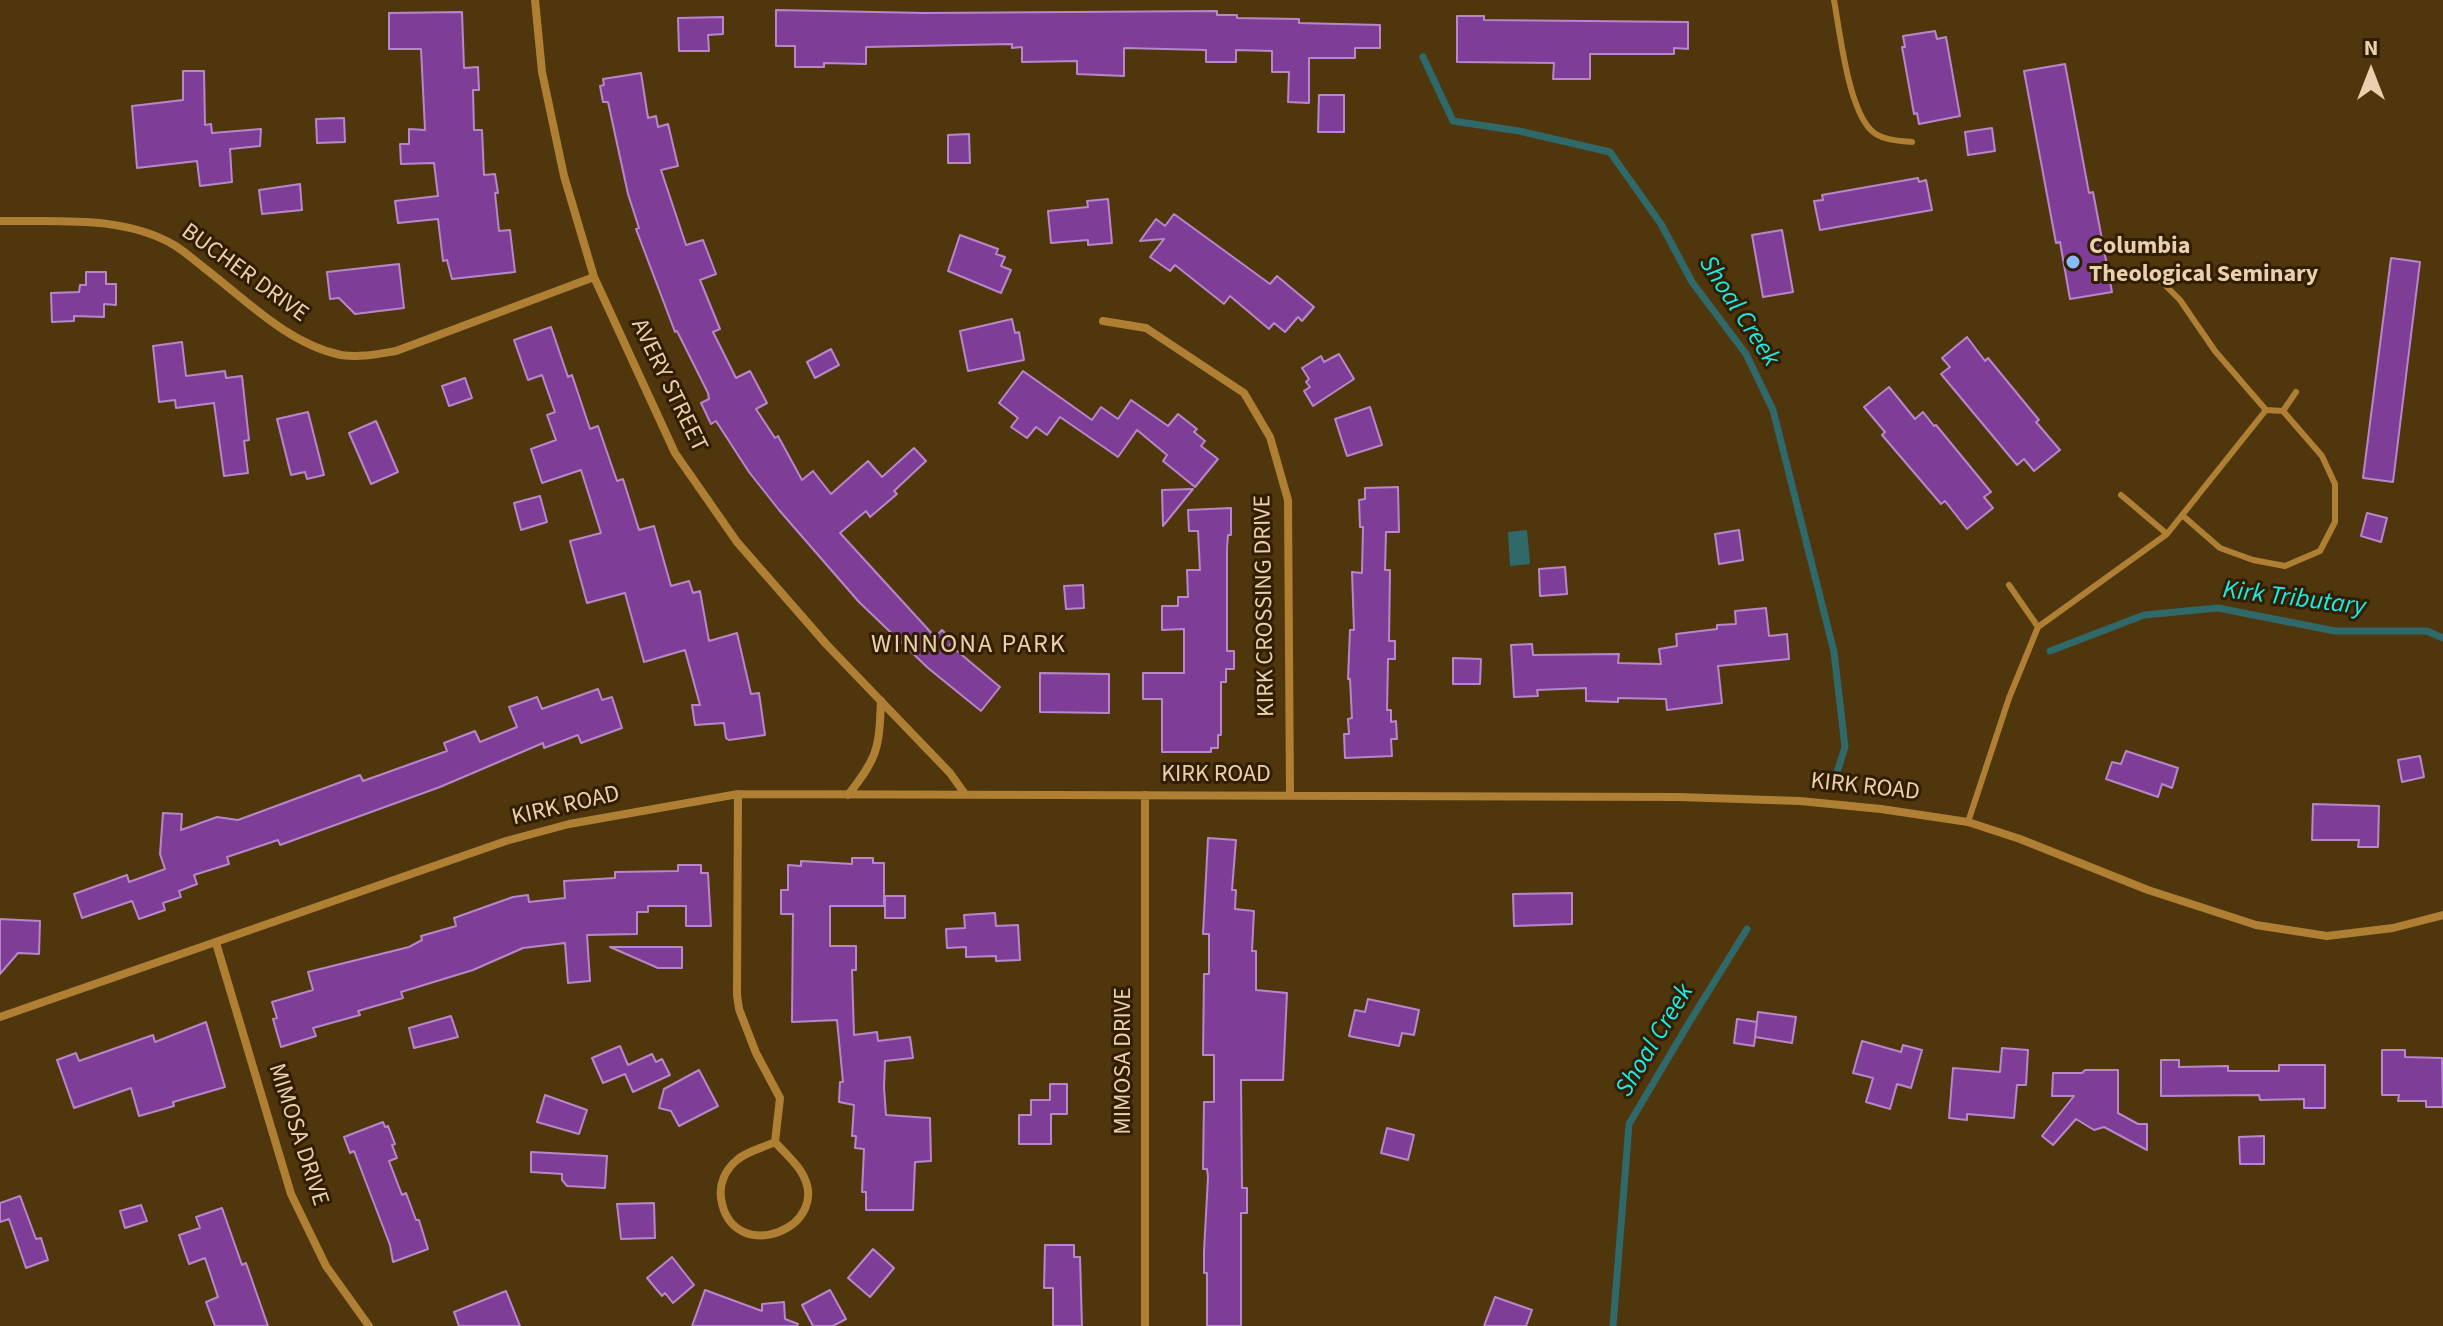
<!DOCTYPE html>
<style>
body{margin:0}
#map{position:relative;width:2443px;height:1326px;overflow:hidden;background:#4f360d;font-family:"Source Sans 3",sans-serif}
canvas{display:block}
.north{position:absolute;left:2331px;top:32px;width:80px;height:80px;-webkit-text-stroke:6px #311e00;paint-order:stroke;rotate:0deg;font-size:22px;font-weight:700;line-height:32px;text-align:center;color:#ead0ae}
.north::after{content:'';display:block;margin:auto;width:28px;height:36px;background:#ead0ae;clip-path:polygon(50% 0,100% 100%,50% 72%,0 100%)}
</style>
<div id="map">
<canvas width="2443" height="1326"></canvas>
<div class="north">N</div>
</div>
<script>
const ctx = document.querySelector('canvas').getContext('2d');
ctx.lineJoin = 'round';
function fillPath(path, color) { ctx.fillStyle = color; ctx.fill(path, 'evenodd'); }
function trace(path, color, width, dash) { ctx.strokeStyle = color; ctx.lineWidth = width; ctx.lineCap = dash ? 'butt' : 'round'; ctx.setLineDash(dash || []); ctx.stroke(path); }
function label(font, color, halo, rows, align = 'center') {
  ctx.font = font + ' "Source Sans 3",sans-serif'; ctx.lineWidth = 6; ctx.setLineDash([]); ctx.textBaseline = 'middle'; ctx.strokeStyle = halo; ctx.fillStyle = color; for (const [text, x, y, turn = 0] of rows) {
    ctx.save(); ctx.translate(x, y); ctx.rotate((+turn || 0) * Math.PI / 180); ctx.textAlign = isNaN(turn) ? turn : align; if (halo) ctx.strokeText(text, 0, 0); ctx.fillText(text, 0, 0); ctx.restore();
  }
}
const water = new Path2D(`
 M1527,530L1530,564L1510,566L1508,532Z`);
const stream = new Path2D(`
 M1423,57L1453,121L1519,131L1610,152L1661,224L1692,282L1746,354L1773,410L1834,652L1845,747L1834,782
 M2050,651L2144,615L2218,608L2335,631H2427L2443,638
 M1613,1326L1629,1124L1687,1026L1747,929`);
const building = new Path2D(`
 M776,10L925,13L1217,11V15H1237V18L1299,19V23L1380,25V48H1355V58H1309V103L1288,102L1289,72H1272V51L1236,50V62H1206V50L1124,48V76L1077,74V61L1022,62V47L1012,48V44L866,47V64L824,63V67H795V46H776Z
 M462,12L464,68L478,67L479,90H473L474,130H482L484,175L495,174L498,193H495L499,231L510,230L515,272L452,279L447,260L443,261L438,219L398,223L395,201L438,196L434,163L401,164L400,144H409V129L425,130L421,49H389V13Z
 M1457,16H1484V20L1688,22V49L1674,48V54H1590V79H1553L1554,63L1457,62Z
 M723,17V34L708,35L709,51H679L678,18Z
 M1935,31L1937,39L1946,37L1960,116L1919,124L1917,113L1914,114L1902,47H1905L1903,36Z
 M2065,64L2089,193L2093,192L2112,292L2070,299L2060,242L2056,243L2024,71Z
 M183,71H204L205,125L211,124L212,133L261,129L260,146L230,149L232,182L200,186L197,161L137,168L132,106L183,100Z
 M641,73L648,118L656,116L658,127L668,124L678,166L661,170L686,245L703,240L716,274L700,280L720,329L713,332L736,378L750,371L767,403L756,409L775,438L778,436L802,480L813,471L831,494L868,461L882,477L914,448L926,461L894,491L897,494L870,517L866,511L840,533L935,637L942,630L954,642L950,645L1000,687L981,711L928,668L859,602L779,510L749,472L716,421L711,424L701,403L709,399L708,393L677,331L675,332L636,229L639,228L628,194L608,102H603L600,86L604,85L603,79Z
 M1319,95H1344V132H1318Z
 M344,118L345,142L317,143L316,119Z
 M1992,128L1995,151L1968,155L1965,132Z
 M969,134L970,163H948V135Z
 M1918,178L1919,182L1926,180L1932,210L1820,230L1814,201L1823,200L1822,195Z
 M300,184L302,210L262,214L259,190Z
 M1108,199L1112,243L1088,245V240L1051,243L1048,211L1088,207L1087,201Z
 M1174,214L1270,284L1277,276L1314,307L1302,321L1298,317L1285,332L1274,323L1269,329L1230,296L1224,304L1175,265L1170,271L1150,257L1164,239L1140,241L1156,219L1165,226Z
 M1782,230L1793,292L1763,297L1752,235Z
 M960,235L998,249L996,254L1005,257L1001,266L1011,270L1001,293L948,271Z
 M2391,258L2420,262L2393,482L2363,478Z
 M399,264L404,308L355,314L339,298L330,299L327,272Z
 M86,272H106V284H116V305L104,304V317L74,316V321L52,322L51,293L79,292L80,285H86Z
 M1012,319L1015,333L1019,332L1024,360L968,371L960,331Z
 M551,327L568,377L572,375L590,429L598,426L617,481L623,479L639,530L654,526L671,586L689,581L693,593L700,591L709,641L737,633L751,694L759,693L765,735L729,740L726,738L724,723L695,725L692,705H700L685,650L644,662L625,593L587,603L570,541L601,533L581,470L542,483L531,449L556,440L547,415L555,412L542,375L528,380L514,340Z
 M1967,337L1985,361L1988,358L2039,420L2036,422L2060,450L2034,471L2024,459L2017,465L1941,374L1950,367L1942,358Z
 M182,342L186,376L225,371L226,378L242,376L249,440L244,441L248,473L224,476L214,403L176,408L175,400L159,402L153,346Z
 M831,349L839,365L815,378L807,362Z
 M1339,354L1354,379L1313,406L1304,391L1310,387L1306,382L1309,379L1302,368L1321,356L1324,362Z
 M1023,371L1092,420L1101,407L1118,419L1131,400L1168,426L1178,414L1197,429L1194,432L1205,441L1201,446L1218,459L1195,487L1163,461L1167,455L1137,430L1118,457L1060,417L1047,435L1036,427L1027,438L1011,427L1018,418L999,403Z
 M465,378L472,398L449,406L442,386Z
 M1889,387L1915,419L1923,412L1934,426L1936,425L1991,492L1984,497L1993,508L1967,529L1945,501L1941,504L1882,435L1885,432L1864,407Z
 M1370,407L1382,445L1347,456L1335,419Z
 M308,412L324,475L307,479L305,472L291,475L277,419Z
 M376,421L398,472L371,484L349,433Z
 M1398,487L1399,532H1386L1385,570H1390L1389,641H1395V659H1388L1387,710H1391V722L1396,721L1397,739H1391L1392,756L1345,758L1344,734H1349L1348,719L1352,718L1350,679H1348L1350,630H1354L1352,572L1362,573L1363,527H1360L1359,500L1365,499V488Z
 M1193,489L1163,526L1162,490Z
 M540,496L547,522L521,530L514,503Z
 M1231,508V535H1228L1227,548V651H1234V669H1226V682H1221V735H1218V748H1211V752H1162V699H1143V673H1184V629L1162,630V606H1178V597H1188L1187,570H1200L1198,531H1189L1188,510Z
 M2367,513L2387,518L2381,542L2361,536Z
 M1739,530L1743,560L1719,564L1715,534Z
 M1565,567L1567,594L1540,596L1539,569Z
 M1083,585L1084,608L1066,609L1064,586Z
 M1766,608L1769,636L1787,634L1789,659L1718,666L1722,703L1667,710L1666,699L1618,698V702L1586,701V688L1537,690L1538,696L1514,697L1511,645L1532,644L1533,655L1619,654L1618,663L1661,664L1659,649L1677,646L1676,634L1717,629V625L1736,624L1735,611Z
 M1453,658L1481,659L1480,684H1453Z
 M1040,673L1109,674V713L1040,712Z
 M598,689L602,700L612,697L622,728L581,743L578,735L544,748L543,743L440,787L280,845L278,840L227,857L229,864L194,875L197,884L179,891L181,897L163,903L165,910L139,919L132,901L82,918L74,894L127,875L129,882L165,869L160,854L163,813L182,814L181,830L217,817L238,820L360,775L363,781L447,751L444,743L475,731L480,742L517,727L509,707L537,697L542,709Z
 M2126,751L2178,768L2172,788L2162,784L2158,797L2106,779L2112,762L2121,764Z
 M2420,756L2424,777L2402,782L2398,760Z
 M2313,804L2379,806L2378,847H2358L2359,840H2312Z
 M1208,838L1236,840L1232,890H1236L1235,909L1254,911L1252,951H1256V990L1287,993L1283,1080H1241L1242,1188H1247V1213H1241V1326H1207V1273H1204V1251L1208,1177L1207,1169H1203L1204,1102H1214V1055H1203L1204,974H1209V934H1203Z
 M852,858H873V863H884V906H830V946H856V970H852L854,1035L877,1032L878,1041L910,1037L913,1058L885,1061L884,1088L886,1115L930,1118L931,1161L915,1162L913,1210H866V1192H862L864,1149L855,1148L856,1136H852L854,1105L839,1102L840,1082H843L837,1020L792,1022L793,914H781V890H788V865L801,866V861L852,864Z
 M678,865H701V873H708L711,926H686V906H648V912H637V934L587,935L590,981L568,983L565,943L523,948L473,970L401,992L403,998L358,1011L360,1015L313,1028L316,1036L281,1047L273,1019L277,1018L272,1002L313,990L308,972L409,947L422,940L421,936L456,926L454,918L513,897L528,895L529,902L565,898L564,881L615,878V872L678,871Z
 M1572,893V924L1514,926L1513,894Z
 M885,896H905V918H885Z
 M995,913L996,926L1018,925L1020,960L996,961V956L966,957V947L947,948L946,929L965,928L964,915Z
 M0,919L40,921L39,954L18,953L0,974Z
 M610,947H682V968H658Z
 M1368,999L1419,1010L1414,1035L1402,1033L1399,1046L1349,1036L1355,1010L1365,1012Z
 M1758,1012L1796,1017L1792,1043L1755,1037Z
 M451,1016L458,1037L414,1048L409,1028Z
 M1737,1019L1757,1022L1754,1046L1734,1043Z
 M206,1022L225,1087L173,1102L174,1106L139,1116L131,1088L74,1108L57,1060L76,1053L79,1061L153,1035L155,1042Z
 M1862,1041L1901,1052L1903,1045L1922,1050L1911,1088L1897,1084L1890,1109L1866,1102L1873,1078L1853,1073Z
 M620,1046L628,1065L652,1054L656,1062L662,1059L670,1075L633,1092L625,1074L603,1083L592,1058Z
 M2002,1048L2028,1050L2026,1085H2017L2014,1118L1967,1114V1120L1949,1118L1953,1068L2000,1072Z
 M2382,1050H2405V1057L2442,1058L2443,1107H2426V1101H2398L2399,1095H2382Z
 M2161,1060H2179V1067L2228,1066V1071H2279V1065H2325V1108H2304V1099L2260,1100L2259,1095L2161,1096Z
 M699,1070L718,1106L679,1126L671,1111L659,1108L664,1089Z
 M2085,1070H2118V1113L2138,1124H2147V1150L2104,1127L2094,1130L2076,1119L2053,1145L2042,1136L2074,1096H2052L2053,1073H2082Z
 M1050,1084H1067V1114H1051V1144H1019V1115H1031V1100H1050Z
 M545,1095L587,1110L579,1134L537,1122Z
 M383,1122L385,1127L388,1126L395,1144L392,1145L397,1158L389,1161L402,1195L406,1193L416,1220H419L428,1249L393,1262L390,1245L354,1151L350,1153L344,1137Z
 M1387,1128L1414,1135L1408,1160L1381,1153Z
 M2264,1136V1164H2240L2239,1137Z
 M531,1152L607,1156L605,1188L567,1186L562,1180V1174L531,1172Z
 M20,1196L36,1239L41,1238L48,1260L26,1268L9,1219L0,1222V1203Z
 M654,1203L655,1238L621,1239L617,1204Z
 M141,1205L147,1221L125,1228L120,1211Z
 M222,1208L242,1265L246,1263L268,1326H215L206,1302L218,1297L205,1258L189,1264L179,1235L200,1228L196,1217Z
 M1045,1245H1074V1257H1080L1082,1326H1053V1288H1044Z
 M873,1249L894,1268L870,1297L848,1278Z
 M672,1257L694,1285L673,1303L665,1293L662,1296L647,1278Z
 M705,1290L762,1311V1304L784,1302L785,1319L798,1324L797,1326H692Z
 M830,1290L846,1319L833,1326H813L802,1305Z
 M506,1291L520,1326H459L454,1312Z
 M1495,1297L1532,1310L1526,1326H1484Z`);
const service = new Path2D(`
 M1834,0C1840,33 1848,107 1871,130C1880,140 1899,141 1912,142
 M2159,279L2180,300L2215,351L2266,410
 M2121,495L2167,534
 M2182,515L2220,548L2253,560L2285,566L2320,551L2335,522V484L2322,456L2283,411
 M2009,585L2038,627
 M1968,822L2009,698L2038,627L2167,534L2266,410L2283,411L2296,392`);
const minor = new Path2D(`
 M535,0L542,72L564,176L594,277L675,453L737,542L827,645L950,773L965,794
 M0,221C57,222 123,215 174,245C184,251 194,260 203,267C245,299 288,344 341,355C360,358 378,354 396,351L594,277
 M1103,321L1146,328L1244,393L1270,437L1288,500L1290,796
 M738,794L737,995L739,1009L756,1053L780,1098L775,1142C763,1148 747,1151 737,1160C725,1170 719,1184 721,1198C731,1269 838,1227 800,1170C793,1160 783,1151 775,1142
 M848,795C878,757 879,749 881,701
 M1145,795V1326
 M216,943L291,1194L326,1266L369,1326
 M0,1017L506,841L569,824L738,794L1678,797L1800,801L1881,809L1968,822L2020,839L2148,890L2256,925L2327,936L2393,928L2443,915`);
const markers = [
 [2073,262,8,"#89bafc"]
];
const poiNames = [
 ["Columbia",2089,248],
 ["Theological Seminary",2089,276]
];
const streetNames = [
 ["BUCHER DRIVE",244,274,36],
 ["AVERY STREET",668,386,64],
 ["KIRK CROSSING DRIVE",1266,606,-91],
 ["KIRK ROAD",1216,776],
 ["KIRK ROAD",1865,788,6],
 ["KIRK ROAD",566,807,-13],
 ["MIMOSA DRIVE",1125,1061,-90],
 ["MIMOSA DRIVE",297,1135,72]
];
const waterNames = [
 ["Shoal Creek",1738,312,57],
 ["Kirk Tributary",2294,600,7],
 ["Shoal Creek",1656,1041,-59]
];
const neighbourhoodNames = [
 ["WINNONA PARK",969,646]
];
fillPath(water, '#30696a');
trace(stream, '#30696a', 7);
fillPath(building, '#7e3e97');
trace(building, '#b787ca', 2);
trace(service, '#af7f34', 6);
trace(minor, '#af7f34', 8);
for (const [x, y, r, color] of markers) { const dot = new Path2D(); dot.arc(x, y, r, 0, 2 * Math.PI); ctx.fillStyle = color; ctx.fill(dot); trace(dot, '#311e00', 3); }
label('bold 24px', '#ead0ae', '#311e00', poiNames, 'left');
label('24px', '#ead0ae', '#311e00', streetNames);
label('italic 26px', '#19eced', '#311e00', waterNames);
ctx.letterSpacing = '2px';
label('26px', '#ead0ae', '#311e00', neighbourhoodNames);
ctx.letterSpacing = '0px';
</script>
